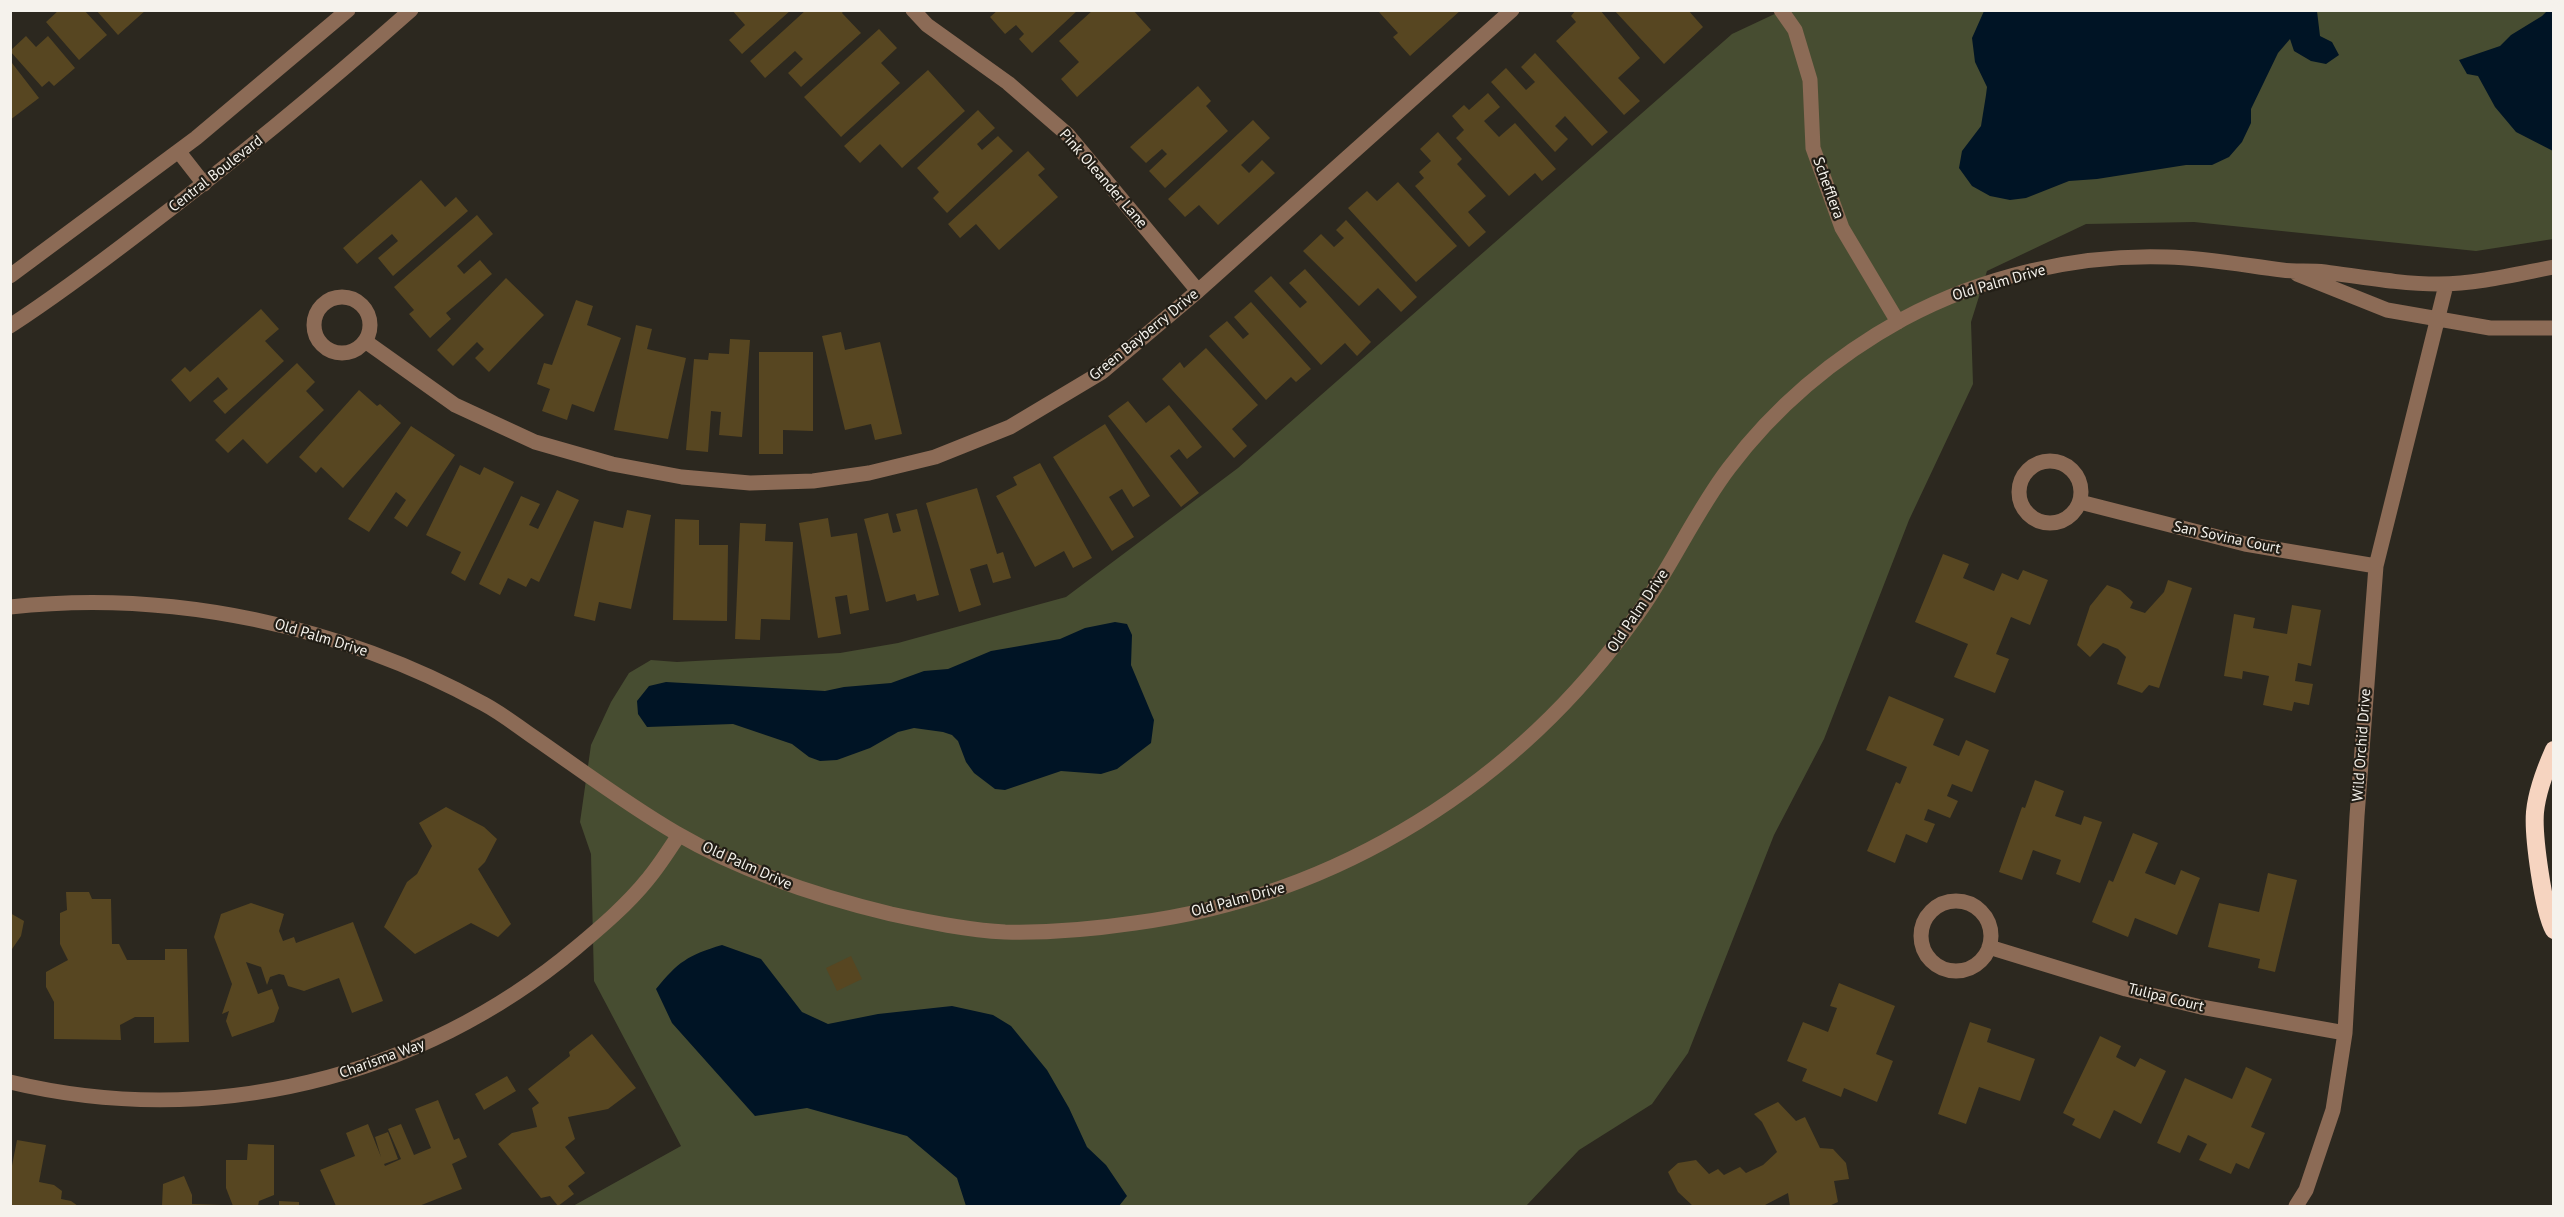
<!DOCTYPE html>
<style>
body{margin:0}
#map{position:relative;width:2564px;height:1217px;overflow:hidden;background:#2c281f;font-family:"PT Sans",sans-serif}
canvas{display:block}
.frame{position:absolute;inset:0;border:12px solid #f5f2ec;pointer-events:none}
</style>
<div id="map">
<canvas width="2564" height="1217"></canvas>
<div class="frame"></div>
</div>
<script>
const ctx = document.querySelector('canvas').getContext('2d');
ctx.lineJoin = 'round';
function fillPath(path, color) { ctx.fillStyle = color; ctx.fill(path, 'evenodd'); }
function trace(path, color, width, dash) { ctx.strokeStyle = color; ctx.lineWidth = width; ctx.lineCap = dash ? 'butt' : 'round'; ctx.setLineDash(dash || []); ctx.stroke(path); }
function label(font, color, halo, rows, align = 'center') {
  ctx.font = font + ' "PT Sans",sans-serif'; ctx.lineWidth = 4.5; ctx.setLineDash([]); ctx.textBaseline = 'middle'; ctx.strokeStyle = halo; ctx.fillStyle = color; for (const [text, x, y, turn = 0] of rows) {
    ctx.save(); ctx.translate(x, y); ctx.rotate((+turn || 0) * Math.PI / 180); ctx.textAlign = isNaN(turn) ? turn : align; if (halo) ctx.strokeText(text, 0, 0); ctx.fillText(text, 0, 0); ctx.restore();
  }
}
const green = new Path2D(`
 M1781,11H2553V239L2476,251L2194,222L2086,224L1987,271L1971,322L1973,384L1909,520L1824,739L1774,835L1688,1053L1652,1104L1579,1150L1526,1206H573L681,1146L594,981L591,854L580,822L591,745L611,702L629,673L651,660L677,662L840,653L898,643L1066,597L1238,468L1732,34Z`);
const water = new Path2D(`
 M1984,11H2317L2320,36L2332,42L2339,55L2326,64L2311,61L2294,51L2290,39L2278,53L2251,109V123L2242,142L2229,157L2212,165H2186L2097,179L2069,181L2026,198L2010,200L1990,196L1972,186L1959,168L1962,151L1981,126L1986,95L1987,87L1975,62L1972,38Z
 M2547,11H2554L2553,151L2516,132L2495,107L2478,76L2467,74L2459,60L2500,46L2511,35L2542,16Z
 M1115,622L1127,624L1132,635L1131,665L1154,720L1151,743L1117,769L1101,774L1061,771L1005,790L995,789L974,773L966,762L958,741L952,735L943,732L914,728L898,732L870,748L837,760L820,761L809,757L792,744L733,724L647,727L638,714L637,701L649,686L666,682L825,691L844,687L891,683L924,671L948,669L991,651L1060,639L1085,628Z
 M722,945L761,959L802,1012L828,1024L878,1014L952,1006L993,1015L1011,1026L1047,1070L1069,1108L1087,1147L1106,1165L1127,1196L1119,1206H966L957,1178L907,1136L807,1108L755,1116L672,1023L656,989C678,962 688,955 722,945Z`);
const building = new Path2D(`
 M59,10H84L107,35L79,60L46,22Z
 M96,10H146L118,35Z
 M732,10H791L742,54L729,40L745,25Z
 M806,10H844L842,13L861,33L801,87L788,73L803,59L795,51L765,78L750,61Z
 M998,10H1078L1032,53L1019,39L1024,34L1016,25L1005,34L990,17Z
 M1093,10H1133L1151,30L1077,97L1061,79L1079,62L1059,41Z
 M1380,10H1461L1410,56L1393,37L1398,33L1379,12Z
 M1576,10H1600L1640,58L1618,78L1640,101L1624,115L1556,41L1576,22L1571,16Z
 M1614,10H1688L1703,27L1664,64Z
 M879,29L897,48L881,63L900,83L841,137L804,97Z
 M26,36L36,47L48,36L75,68L54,86L49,81L42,87L10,51Z
 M1535,53L1608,132L1592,146L1565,116L1555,126L1568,139L1555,152L1491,82L1506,68L1526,90L1535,82L1521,67Z
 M12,63L39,98L10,120V65Z
 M928,70L965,111L902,168L880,144L860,163L844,146Z
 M1198,86L1211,101L1206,106L1228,131L1165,188L1149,171L1167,154L1162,149L1146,163L1130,147Z
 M1488,93L1500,107L1484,121L1499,137L1515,123L1556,169L1542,181L1535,173L1509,196L1456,138L1464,130L1452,116L1464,105L1469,110Z
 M978,110L995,128L977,144L982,150L998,136L1013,151L947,213L933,198L939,192L917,168Z
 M1253,120L1270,138L1241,165L1249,173L1262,160L1275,173L1218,225L1199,205L1185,217L1168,199Z
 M1438,132L1462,159L1457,164L1486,196L1468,212L1486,232L1469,247L1415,186L1424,178L1419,172L1431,161L1420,149Z
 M1028,151L1045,169L1038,175L1058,197L999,250L976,224L960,238L948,224Z
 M421,180L445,207L456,197L468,211L393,276L378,258L398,241L392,234L357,264L343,248Z
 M1398,182L1457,246L1416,282L1348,208L1367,191L1377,201Z
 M477,215L493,234L457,266L464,274L480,260L492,274L446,313L451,319L430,338L409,314L414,310L394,287Z
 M1346,220L1417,297L1401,312L1378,288L1359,306L1303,251L1321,234L1334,247L1344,238L1336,230Z
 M1305,269L1371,342L1357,356L1345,343L1321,365L1254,291L1271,276L1300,308L1307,302L1289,283Z
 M506,278L544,315L489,372L475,358L484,349L477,342L453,366L437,350Z
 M576,300L593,306L587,325L621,338L594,412L572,404L567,420L542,411L550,389L537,384L544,363L552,365Z
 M1251,302L1311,369L1296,382L1291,377L1266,400L1209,336L1227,321L1243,339L1249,334L1234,317Z
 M261,309L279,329L265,341L284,361L225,414L213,401L228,389L218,377L190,402L171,380L185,367L190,372Z
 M636,325L652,329L647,349L686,358L668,439L614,430Z
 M841,332L845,350L880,342L902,434L875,440L871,424L845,430L822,336Z
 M730,339L750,340L742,437L719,435L721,412L711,411L708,452L686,450L694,359L708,360L709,353L729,354Z
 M1206,348L1258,405L1232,429L1247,446L1234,458L1162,379L1180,362L1184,368Z
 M759,352H813V431L783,430V454H759Z
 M297,363L315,382L306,391L324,410L267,464L243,439L228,453L215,440Z
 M359,390L377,406L380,404L401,423L343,488L321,467L316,473L299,457Z
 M1128,401L1146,423L1169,405L1202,447L1187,459L1179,449L1170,456L1199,493L1181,507L1108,416Z
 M1105,424L1150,496L1133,507L1122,489L1109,497L1134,537L1112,551L1053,457Z
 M411,426L455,455L407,527L394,518L406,500L396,492L369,532L348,519Z
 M1040,463L1092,558L1073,568L1064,551L1035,567L996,496L1017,485L1013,477Z
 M460,465L480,475L484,467L514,482L465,581L451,573L461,552L426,535Z
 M977,488L997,554L1003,552L1011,578L993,583L987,564L970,569L981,605L959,612L926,503Z
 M557,490L579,500L539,582L531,578L526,587L508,578L500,595L479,584L521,496L540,504L529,525L538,529Z
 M917,509L939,595L917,601L915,594L886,602L864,519L888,513L893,533L901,531L896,514Z
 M627,510L651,515L631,609L599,602L595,621L574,616L594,521L623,528Z
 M828,518L831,537L857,533L869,610L850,614L847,595L835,597L841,634L818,638L799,523Z
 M675,519L699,520V545H728L727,621L673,620Z
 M740,523L766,524L765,541L793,542L790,620L761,619L760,640L735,639Z
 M1943,554L1969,564L1963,578L1994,591L2002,573L2018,580L2023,570L2048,580L2030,625L2011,617L1996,654L2009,659L1995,693L1954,677L1968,644L1915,622Z
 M2168,580L2192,588L2159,688L2149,685L2142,693L2117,684L2126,657L2118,649L2103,643L2090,657L2077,645L2090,606L2107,585L2120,590L2133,602L2130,608L2145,613L2164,592Z
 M2292,605L2321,610L2311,666L2298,663L2295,681L2313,684L2309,705L2294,702L2292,711L2263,705L2269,676L2243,671L2242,679L2224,676L2234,614L2255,618L2253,628L2287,634Z
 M1889,696L1944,719L1933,745L1959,756L1966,740L1989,750L1972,792L1952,784L1947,796L1958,801L1950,818L1928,809L1924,820L1935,824L1927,843L1906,834L1895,863L1867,851L1896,782L1900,784L1907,767L1866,750Z
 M2035,780L2064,791L2055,816L2081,825L2084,816L2102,822L2080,883L2056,874L2061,860L2033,850L2022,880L1999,872L2022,807L2025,808Z
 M446,807L484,827L497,839L485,862L478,869L511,924L498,937L471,923L415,954L384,927L407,882L417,874L432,846L419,823Z
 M2133,833L2158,843L2145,873L2175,885L2181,870L2200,878L2177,935L2135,918L2128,937L2092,922L2109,880L2113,882Z
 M2268,873L2297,880L2275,972L2258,968L2260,959L2208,947L2219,903L2259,912Z
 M66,892H89L92,899H111L112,944H119L127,960H165V949H187L189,1042L154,1043V1017H135L120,1025L121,1040L54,1039V1002L46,987V972L68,960L60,944V913L67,910Z
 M251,903L284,914L279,931L283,941L294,937L296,943L353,922L383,1001L352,1013L339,978L304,991L288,986L284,975L279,974L270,977L267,985L261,967L246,962L258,994L272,989L279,1008L274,1022L232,1037L226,1021L229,1011L222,1014L232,984L214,937L221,914Z
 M10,913L24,921L21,936L10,952Z
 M851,956L862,979L837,991L826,968Z
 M1839,983L1895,1006L1876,1054L1893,1061L1877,1102L1844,1088L1841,1097L1802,1081L1807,1069L1787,1061L1803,1022L1828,1032L1837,1008L1830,1006Z
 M1970,1022L1991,1029L1987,1042L2035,1059L2020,1101L1979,1087L1966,1124L1938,1114Z
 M592,1034L636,1088L608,1109L568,1117L575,1139L565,1147L585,1173L568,1186L574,1194L558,1206L550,1196L541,1198L498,1144L512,1133L537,1127L532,1108L539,1103L528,1089L570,1056L569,1052Z
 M2100,1036L2121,1046L2116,1057L2135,1067L2140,1058L2166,1071L2141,1124L2114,1110L2100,1139L2072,1125L2075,1119L2063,1113Z
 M2246,1067L2272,1079L2251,1127L2265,1133L2249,1169L2236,1163L2231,1174L2199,1160L2207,1144L2188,1135L2180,1153L2157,1143L2185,1078L2232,1099Z
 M507,1076L516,1091L484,1110L475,1094Z
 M438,1100L454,1140L459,1138L467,1157L452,1164L462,1189L419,1206H336L320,1170L355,1156L346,1133L368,1124L381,1157L375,1137L388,1132L398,1159L384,1164L385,1166L401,1159L388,1129L401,1124L414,1155L431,1148L415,1109Z
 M1778,1102L1796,1121L1805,1117L1820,1148L1833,1149L1846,1163L1849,1179L1834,1181L1838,1202L1829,1206H1790L1788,1193L1765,1205L1752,1206H1693L1678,1192L1668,1172L1678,1163L1696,1160L1709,1174L1718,1169L1724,1175L1740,1167L1746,1173L1763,1165L1777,1152L1762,1122L1754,1114Z
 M17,1140L46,1145L39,1182L54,1185L62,1191L61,1199L71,1201L78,1206L10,1205V1176Z
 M248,1144L274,1145V1195L259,1201L258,1206H233L226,1188V1160H247Z
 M184,1176L192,1195V1204L222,1205L221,1206H162L163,1184Z
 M279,1201L299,1202V1206H279Z`);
const minor = new Path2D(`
 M913,10L927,25L1008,83L1068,135L1198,291
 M1781,10L1795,30L1810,80L1813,148L1842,228L1898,322
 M179,152L204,184
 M2297,274L2387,310L2490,328H2554
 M10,276L196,138L348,10
 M314 325a28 28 0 1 1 56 0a28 28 0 1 1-56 0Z
 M10,326C56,296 100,263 143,230C236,160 324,87 411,10
 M365,341L455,405L535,442L612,464L682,477L750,483L813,481L869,473L935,457L1010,427L1102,372L1198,291L1512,10
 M2019 492a31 31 0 1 1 62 0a31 31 0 1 1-62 0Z
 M2080,502L2245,544L2376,566
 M10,607C172,589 342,626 484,704C501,713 516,725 532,736C580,769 626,804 676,833C743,872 816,896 891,914C928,922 967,930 1005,932C1046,933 1094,929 1135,923C1339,896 1518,783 1637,615C1671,568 1694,514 1729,468C1775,407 1836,356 1903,319C1983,276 2077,254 2167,257C2206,258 2243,265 2282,270C2296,272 2310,270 2325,272C2363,277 2401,284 2439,284C2477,284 2517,274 2554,267
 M1921 936a35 35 0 1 1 70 0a35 35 0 1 1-70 0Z
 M1989,947L2126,989L2201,1007L2345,1033
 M10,1082C209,1130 420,1079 576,948C601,927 627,905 648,879C659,866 669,850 679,835
 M2296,1206L2306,1190L2333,1110L2345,1033L2357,816L2376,566L2446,285`);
const highway = new Path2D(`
 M2554,750C2546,768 2537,791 2535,812C2533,835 2543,910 2554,930`);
const streetNames = [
 ["Central Boulevard",216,174,-38],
 ["Pink Oleander Lane",1103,179,49],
 ["Schefflera",1828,188,70],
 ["Old Palm Drive",1999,283,-16],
 ["Green Bayberry Drive",1144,335,-39],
 ["San Sovina Court",2227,538,12],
 ["Old Palm Drive",1638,611,-56],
 ["Old Palm Drive",321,638,17],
 ["Wild Orchid Drive",2362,745,-86],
 ["Old Palm Drive",747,866,24],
 ["Old Palm Drive",1238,900,-15],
 ["Tulipa Court",2166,998,14],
 ["Charisma Way",382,1059,-20]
];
fillPath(green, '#474d31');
fillPath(water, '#001425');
fillPath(building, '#574621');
trace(minor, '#8c6b56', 15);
trace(highway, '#f6d4c0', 18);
label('15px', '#f5f2ec', '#221e16', streetNames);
</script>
